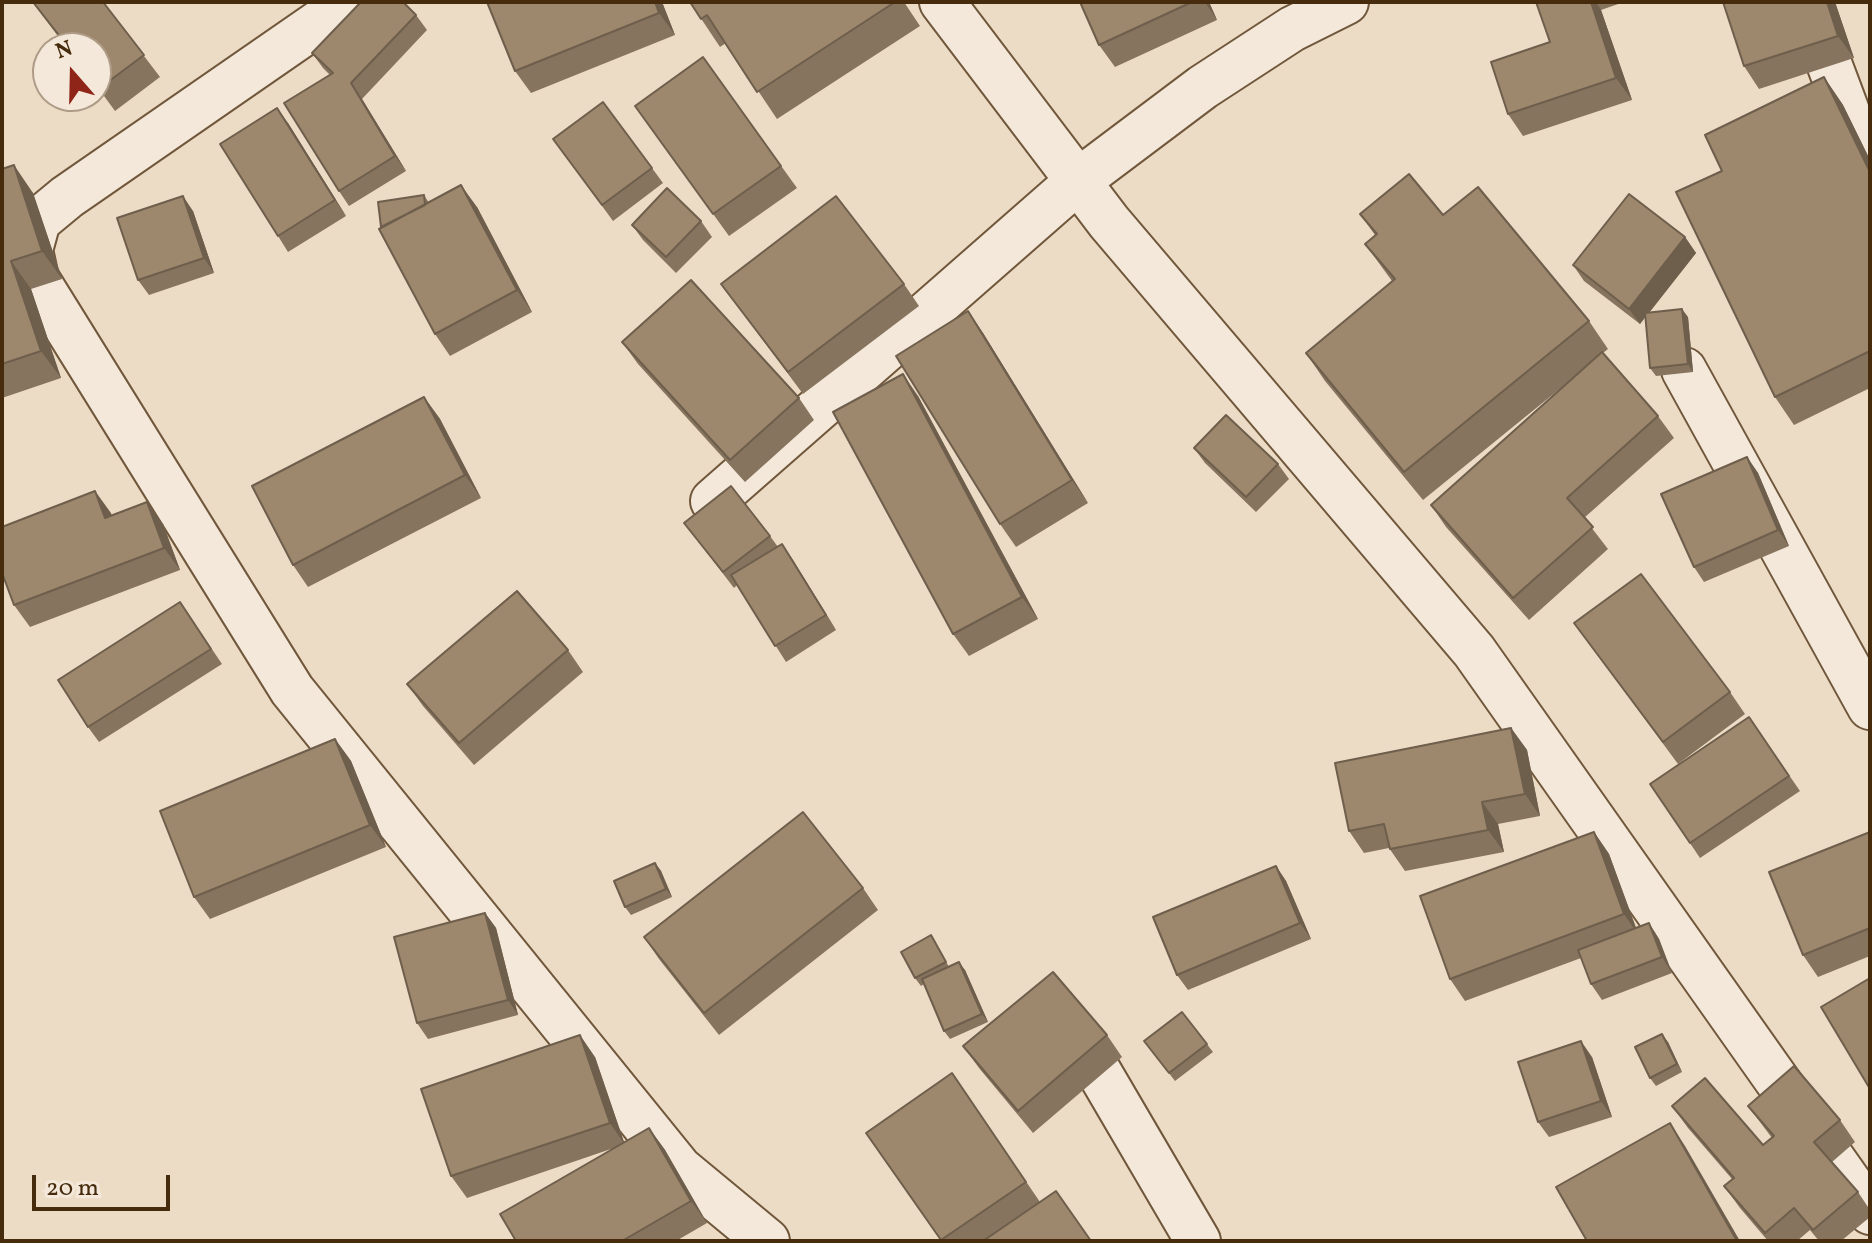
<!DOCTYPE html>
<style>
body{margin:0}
#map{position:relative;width:1872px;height:1243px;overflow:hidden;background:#eddcc5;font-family:Vollkorn,serif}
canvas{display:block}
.frame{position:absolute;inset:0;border:4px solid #462b0d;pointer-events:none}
.north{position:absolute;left:32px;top:32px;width:80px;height:80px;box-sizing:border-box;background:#f3e8d9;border:2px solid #ae9c87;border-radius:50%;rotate:340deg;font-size:22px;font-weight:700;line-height:32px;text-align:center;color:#462b0d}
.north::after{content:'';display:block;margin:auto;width:28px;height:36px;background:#8f2418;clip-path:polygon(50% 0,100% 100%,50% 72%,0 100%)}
.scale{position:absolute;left:32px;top:1175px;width:138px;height:36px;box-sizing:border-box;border:4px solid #462b0d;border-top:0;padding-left:10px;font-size:24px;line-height:28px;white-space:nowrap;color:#462b0d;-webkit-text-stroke:6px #f3e8d9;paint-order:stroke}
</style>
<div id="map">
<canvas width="1872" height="1243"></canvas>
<div class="frame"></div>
<div class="north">N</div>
<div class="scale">20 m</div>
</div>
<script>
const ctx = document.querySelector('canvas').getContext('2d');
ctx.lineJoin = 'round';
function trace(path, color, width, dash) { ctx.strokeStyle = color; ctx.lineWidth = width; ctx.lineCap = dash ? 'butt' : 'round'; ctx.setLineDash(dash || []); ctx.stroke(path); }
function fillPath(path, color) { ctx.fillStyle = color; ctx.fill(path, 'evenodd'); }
const street = new Path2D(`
 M349,2L67,197L38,221L30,250L36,278L292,690L680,1169L767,1241
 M942,2L1109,222L1474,651L1870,1212
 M1806,2L1870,173
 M1684,370L1870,707
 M713,501L1078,181L1203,87L1292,29L1346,2
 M1085,1048L1198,1241`);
const wall = new Path2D(`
 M32,2H103L160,77L115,111L96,85V48H67Z
 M662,2L675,35L531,93L515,71Z
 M690,2H904L920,26L777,119L726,43L720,47Z
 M1080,2H1209L1217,20L1115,67L1099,45Z
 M1536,2H1624L1601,10L1632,100L1523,136L1508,114L1550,42Z
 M1835,2L1854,58L1759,89L1744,66Z
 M416,15L427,30L362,99L406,171L349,206L339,191L330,75L323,68L312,53Z
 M703,57L797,188L729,236L635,106Z
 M1824,77L1843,105L1870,160V388L1794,425L1775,397L1722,171Z
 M288,123L346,216L288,252L278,236Z
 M564,154L652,168L663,183L613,221Z
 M2,169L33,193L62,279L31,289L61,378L2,398Z
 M424,195L429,203L477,207L532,312L450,356L435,334Z
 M193,211L214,273L149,295L138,280Z
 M1360,214L1443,215L1589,321L1608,349L1603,353L1658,416L1674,438L1584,518L1608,549L1529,620L1446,527L1431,505L1583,370L1423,500L1325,381L1306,353L1392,281L1365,244L1375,235Z
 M701,221L712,237L676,273L643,240L632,225Z
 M1685,237L1696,253L1649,313L1688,317L1693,372L1656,376L1650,368L1645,317L1640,324L1584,281L1573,265Z
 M721,284H904L919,306L803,394Z
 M968,311L983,333L1088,503L1016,547L1000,524Z
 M622,342L799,398L814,420L745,482L638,364Z
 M918,396L1038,619L969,656L953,634Z
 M424,397L440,419L481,498L308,587L293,565Z
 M1194,448L1278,464L1289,479L1256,512L1205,463Z
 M1747,457L1758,473L1789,546L1704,582L1694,567Z
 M95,491L112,516L163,524L180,570L30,627L14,605Z
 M684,523L770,536L778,547L782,544L836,630L786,662L737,585L734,588Z
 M191,618L222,664L99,742L88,727Z
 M1574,623L1730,692L1745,714L1678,764Z
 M568,650L583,672L474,765L423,706L407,684Z
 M1749,717L1800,791L1700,858L1650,784Z
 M1511,728L1527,750L1540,816L1498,824L1504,852L1405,871L1389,848L1364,853L1349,831Z
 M335,739L351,761L386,847L210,919L194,897Z
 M1594,832L1609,854L1636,928L1649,923L1659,939L1672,973L1602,1000L1591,984L1581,958L1465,1001L1450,979Z
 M1870,832V956L1818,977L1803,955Z
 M655,863L661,871L672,897L631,915L625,907Z
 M1276,866L1286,881L1311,939L1188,990L1177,975Z
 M863,888L878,910L719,1035L659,959L644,937Z
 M485,913L496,928L518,1015L428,1039L417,1023Z
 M931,935L949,967L965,970L988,1022L950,1039L944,1031L924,984L921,986L915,978Z
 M1182,1012L1213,1052L1175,1081L1144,1041Z
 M1107,1035L1122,1057L1033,1133L979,1068L963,1046Z
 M1668,1042L1682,1072L1656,1086L1650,1078Z
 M595,1057L624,1142L649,1128L665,1150L707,1223L676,1241H516L611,1149L467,1198L451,1176Z
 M1592,1057L1612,1117L1549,1137L1538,1122Z
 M952,1073L1040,1202L1091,1241H941L866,1133Z
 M1672,1106L1763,1145L1772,1138L1748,1106L1840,1120L1855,1142L1832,1162L1858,1192L1870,1210V1217L1841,1241H1819L1810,1230L1797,1241H1768L1740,1208L1724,1186L1732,1179L1688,1128Z`);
const shadedWall = new Path2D(`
 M655,2H662L675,35L659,13Z
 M1205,2H1209L1217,20Z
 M1591,2H1596L1601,10L1632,100L1616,78Z
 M1827,2H1835L1854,58L1838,36Z
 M1824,77L1843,105L1870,160V172Z
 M351,83L362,99L406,171L395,156Z
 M277,108L288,123L346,216L335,200Z
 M14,165L33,193L62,279L42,251Z
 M461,185L477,207L532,312L517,290Z
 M183,196L193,211L214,273L204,258Z
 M1685,237L1696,253L1640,324L1629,309Z
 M11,261L31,289L61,378L41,351Z
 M1682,309L1688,317L1693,372L1688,364Z
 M968,311L983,333L1088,503L1072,480Z
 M903,374L918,396L1038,619L1022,597Z
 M424,397L440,419L481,498L465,475Z
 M1747,457L1758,473L1789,546L1778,530Z
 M95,491L111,513L121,541L105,518Z
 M147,502L163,524L180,570L164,548Z
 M782,544L793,560L836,630L826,615Z
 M1511,728L1527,750L1540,816L1525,794Z
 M335,739L351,761L386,847L370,825Z
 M1482,802L1498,824L1504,852L1488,830Z
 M1594,832L1609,854L1639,936L1624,914Z
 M655,863L661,871L672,897L666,889Z
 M1276,866L1286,881L1311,939L1300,923Z
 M485,913L496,928L518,1015L508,1000Z
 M1649,923L1659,939L1672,973L1662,957Z
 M959,962L965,970L988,1022L982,1014Z
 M1662,1034L1668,1042L1682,1072L1677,1064Z
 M580,1035L595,1057L625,1145L610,1123Z
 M1581,1041L1592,1057L1612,1117L1601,1101Z
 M1670,1123L1685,1146L1740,1241H1737Z
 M649,1128L665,1150L707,1223L691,1201Z`);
const building = new Path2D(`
 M33,2H103L144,55L100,88L96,83V48H69Z
 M361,2H403L416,15L351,83L395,156L339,191L284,103L333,73L312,53Z
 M487,2H655L659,13L515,71Z
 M690,2H895L757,92L707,15L701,19Z
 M1080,2H1192L1099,45Z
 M1536,2H1591L1616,78L1508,114L1491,62L1550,42Z
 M1723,2H1827L1838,36L1744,66Z
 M703,57L781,166L713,214L635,106Z
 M1824,77L1870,172V351L1775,397L1676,192L1722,171L1705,135Z
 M603,102L652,168L602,205L553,139Z
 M277,108L335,200L278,236L220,144Z
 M14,165L42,251L11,261L41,351L2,364V169Z
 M1409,174L1443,215L1478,187L1589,321L1404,472L1306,353L1395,279L1365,244L1377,234L1360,214Z
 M461,185L517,290L435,334L379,229Z
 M667,188L701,221L666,257L632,225Z
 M1629,194L1685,237L1629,309L1573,265Z
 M424,195L425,205L381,227L378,202Z
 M183,196L204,258L138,280L117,218Z
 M836,196L904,284L788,372L721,284Z
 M691,280L799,398L730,460L622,342Z
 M1682,309L1688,364L1650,368L1645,313Z
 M968,311L1072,480L1000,524L896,356Z
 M1602,352L1658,416L1567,498L1593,527L1513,598L1431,505Z
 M903,374L1022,597L953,634L833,412Z
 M424,397L465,475L293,565L252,486Z
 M1226,415L1278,464L1246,497L1194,448Z
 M1747,457L1778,530L1694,567L1661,494Z
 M731,486L770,536L723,572L684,523Z
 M95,491L105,518L147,502L164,548L14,605L2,573V527Z
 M782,544L826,615L775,646L731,575Z
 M1641,574L1730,692L1663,742L1574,623Z
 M517,591L568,650L459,743L407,684Z
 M180,602L211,649L88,727L58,680Z
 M1749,717L1789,776L1690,843L1650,784Z
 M1511,728L1525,794L1482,802L1488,830L1390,849L1384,824L1349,831L1335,763Z
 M335,739L370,825L194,897L160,811Z
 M803,812L863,888L704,1013L644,937Z
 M1594,832L1624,914L1450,979L1420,896Z
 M1870,832V928L1803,955L1769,872Z
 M655,863L666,889L625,907L614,881Z
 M1276,866L1300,923L1177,975L1153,917Z
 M485,913L508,1000L417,1023L394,937Z
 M1649,923L1662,957L1591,984L1578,950Z
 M931,935L946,962L915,978L901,952Z
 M959,962L982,1014L944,1031L922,979Z
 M1053,972L1107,1035L1018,1111L963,1046Z
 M1870,978V1089L1821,1007Z
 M1182,1012L1207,1044L1169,1073L1144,1041Z
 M1662,1034L1677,1064L1650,1078L1635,1047Z
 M580,1035L610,1123L451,1176L421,1089Z
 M1581,1041L1601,1101L1538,1122L1518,1062Z
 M1794,1066L1840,1120L1814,1142L1858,1192L1813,1230L1794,1208L1765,1233L1724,1186L1734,1178L1672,1106L1705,1078L1763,1145L1774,1136L1748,1106Z
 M952,1073L1026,1182L941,1240L866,1133Z
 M1670,1123L1737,1241H1587L1556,1187Z
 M649,1128L691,1201L622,1241H516L500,1214Z
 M1056,1191L1091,1241H983Z`);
trace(street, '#70573b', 48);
trace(street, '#f3e8d9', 44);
fillPath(wall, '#87745e');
fillPath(shadedWall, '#6e5e4c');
fillPath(building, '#9d876d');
trace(building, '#6e5e4c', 2);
</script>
